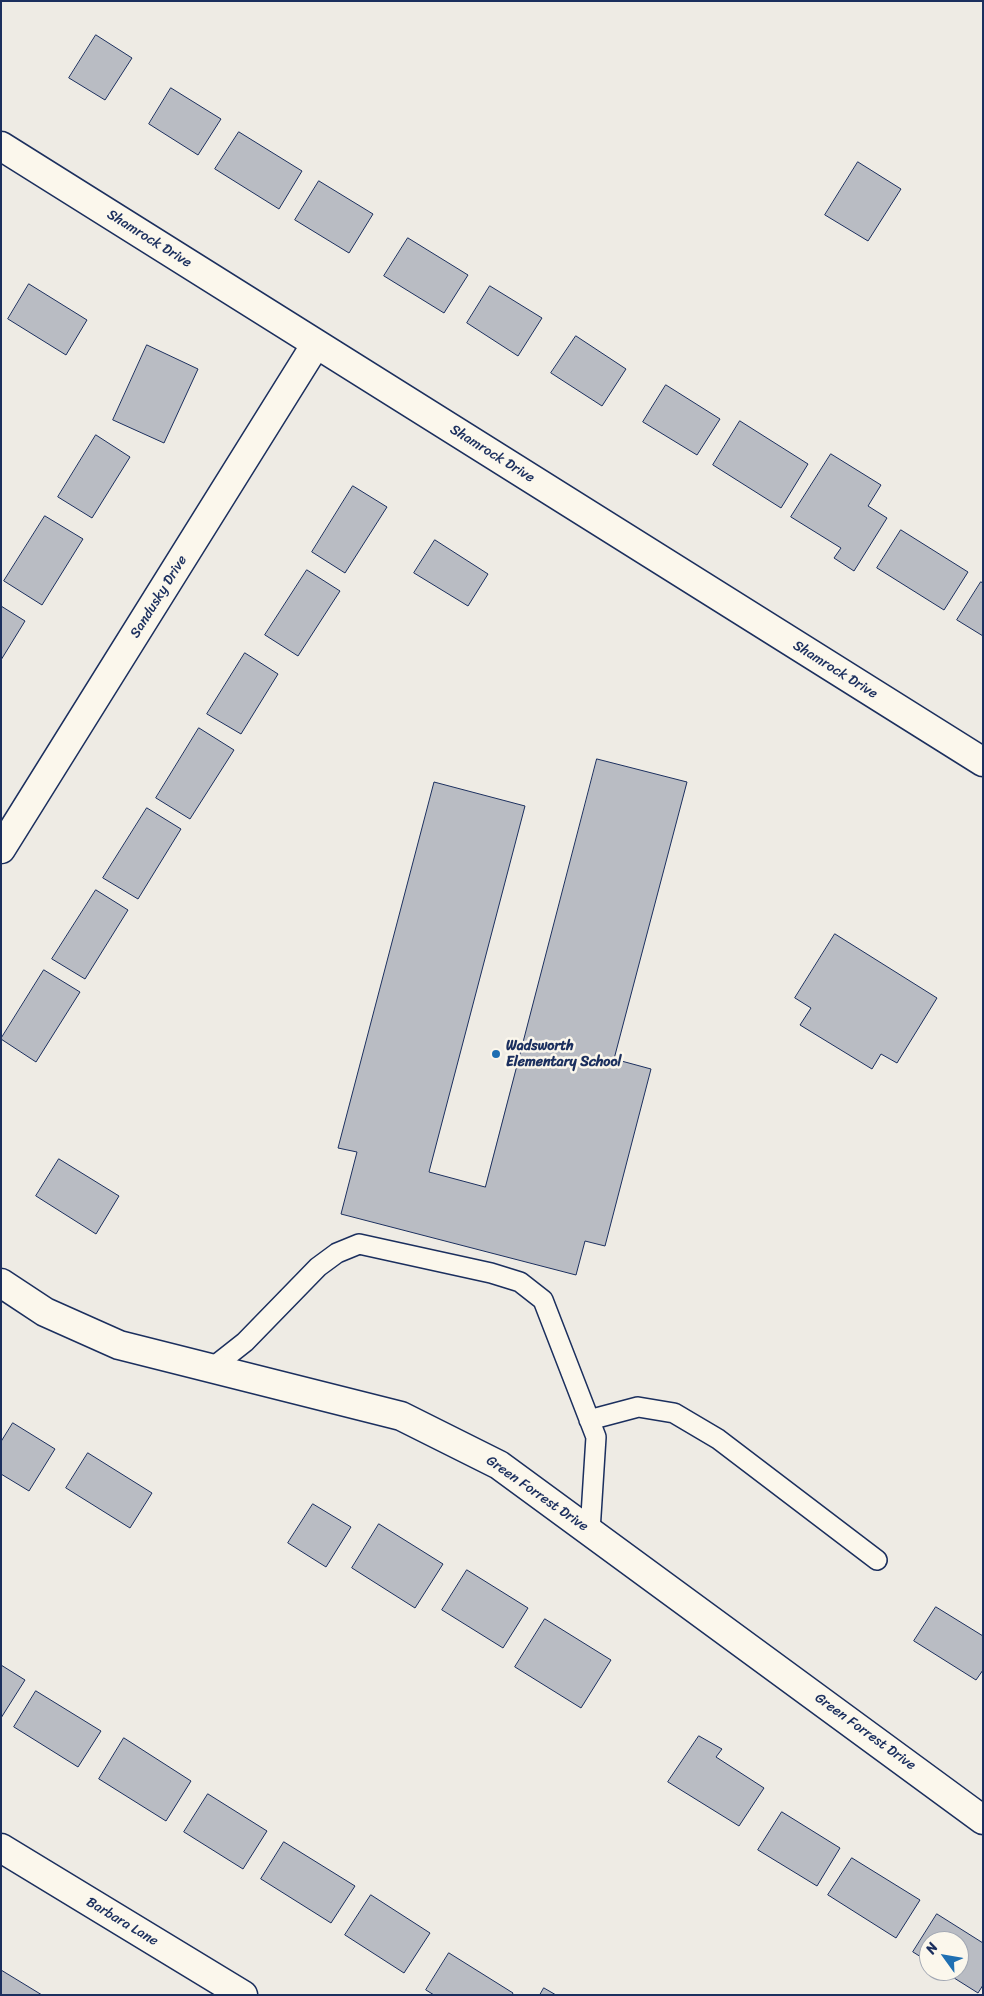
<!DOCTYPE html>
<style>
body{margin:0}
#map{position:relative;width:984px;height:1996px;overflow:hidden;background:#eeebe4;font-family:Sriracha,sans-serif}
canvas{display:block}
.frame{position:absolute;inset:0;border:2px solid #1b2f5e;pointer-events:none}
.north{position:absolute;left:919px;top:1931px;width:50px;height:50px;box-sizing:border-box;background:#fbf7ec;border:1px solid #a1a7b3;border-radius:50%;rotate:302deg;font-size:14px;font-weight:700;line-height:20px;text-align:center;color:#1b2f5e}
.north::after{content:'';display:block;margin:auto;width:18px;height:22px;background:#1f6fb2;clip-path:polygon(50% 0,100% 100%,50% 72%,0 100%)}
</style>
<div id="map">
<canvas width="984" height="1996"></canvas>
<div class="frame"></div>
<div class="north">N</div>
</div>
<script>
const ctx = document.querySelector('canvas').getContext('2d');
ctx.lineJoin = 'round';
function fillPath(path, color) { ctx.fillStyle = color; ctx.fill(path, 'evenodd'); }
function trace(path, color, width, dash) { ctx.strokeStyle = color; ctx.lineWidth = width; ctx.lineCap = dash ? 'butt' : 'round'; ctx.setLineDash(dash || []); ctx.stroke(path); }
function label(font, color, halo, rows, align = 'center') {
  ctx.font = font + ' Sriracha,sans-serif'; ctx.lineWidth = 5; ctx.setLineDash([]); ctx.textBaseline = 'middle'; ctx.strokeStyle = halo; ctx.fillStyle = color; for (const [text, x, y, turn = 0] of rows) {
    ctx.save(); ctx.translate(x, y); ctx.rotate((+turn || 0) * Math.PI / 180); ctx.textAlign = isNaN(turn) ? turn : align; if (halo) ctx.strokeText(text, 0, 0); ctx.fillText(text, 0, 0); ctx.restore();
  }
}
const building = new Path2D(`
 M96,35L132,58L105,100L69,78Z
 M171,88L221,119L198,155L149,124Z
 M239,132L302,171L279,209L215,169Z
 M858,162L901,189L868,241L825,215Z
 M319,181L373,214L349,253L295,220Z
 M408,238L468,275L444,313L384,276Z
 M29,284L87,320L66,355L8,319Z
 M490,286L542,318L518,356L467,323Z
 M576,336L626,369L602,406L551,373Z
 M147,345L198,369L164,443L113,420Z
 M666,385L720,419L697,455L643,422Z
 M740,421L808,464L781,508L713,465Z
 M96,435L130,457L92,518L58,497Z
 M831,454L881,485L868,506L887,518L854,571L834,558L841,548L791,517Z
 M353,486L387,507L345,573L312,552Z
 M45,516L83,539L42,605L4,581Z
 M901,530L968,572L944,610L877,568Z
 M435,540L488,574L468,606L414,573Z
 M307,570L340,591L298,656L265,635Z
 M981,582L983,583V636L957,620Z
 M1,606L25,621L1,660Z
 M245,653L278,674L241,734L207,714Z
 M199,728L234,750L190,819L156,798Z
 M597,759L687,782L614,1059L651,1069L605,1246L585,1241L576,1275L341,1214L357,1152L338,1148L434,782L525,806L429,1172L485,1187Z
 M147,808L181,829L138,899L103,878Z
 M96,890L128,910L85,979L52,959Z
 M835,934L937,998L897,1063L881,1054L872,1069L800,1025L811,1008L795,998Z
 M44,970L80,992L36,1062L1,1039Z
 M59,1159L119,1196L96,1234L36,1196Z
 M13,1423L55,1449L29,1491L1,1474V1442Z
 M88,1453L152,1493L130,1528L66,1488Z
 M313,1504L351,1527L326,1567L288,1543Z
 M379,1524L443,1564L415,1608L352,1568Z
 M467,1570L528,1608L503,1648L442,1610Z
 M936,1607L983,1636V1670L976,1680L914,1641Z
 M545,1619L611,1660L581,1708L515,1667Z
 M1,1665L25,1680L1,1718Z
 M36,1691L101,1731L78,1767L14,1727Z
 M699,1736L722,1749L716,1757L764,1788L739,1826L668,1782Z
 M124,1738L191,1781L166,1821L99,1779Z
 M208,1794L267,1831L243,1869L184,1832Z
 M782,1812L840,1848L817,1886L758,1850Z
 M284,1842L355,1886L331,1923L261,1879Z
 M852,1858L920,1900L896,1938L828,1895Z
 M371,1895L430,1933L404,1973L345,1935Z
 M937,1914L983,1943V1985L978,1993L943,1971H959V1941H929V1962L913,1952Z
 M449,1953L513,1993L512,1995H434L426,1990Z
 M1,1970L42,1995H1Z
 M544,1988L556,1995H540Z`);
const lane = new Path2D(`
 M212,1368L245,1342L318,1267L337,1253L359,1244L491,1273L520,1282L543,1300L596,1437L590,1531
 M589,1420L638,1407L674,1413L718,1439L877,1560`);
const street = new Path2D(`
 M1,146L983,762
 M1,849L316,344
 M1,1283L45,1312L119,1345L401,1416L499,1465L983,1820
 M1,1848L243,1995`);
const markers = [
 [496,1054,5,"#1f6fb2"]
];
const streetNames = [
 ["Shamrock Drive",149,239,32],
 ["Shamrock Drive",492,454,32],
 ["Sandusky Drive",159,597,-58],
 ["Shamrock Drive",835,670,32],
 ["Green Forrest Drive",537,1494,35],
 ["Green Forrest Drive",865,1732,36],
 ["Barbara Lane",122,1922,31]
];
const poiNames = [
 ["Wadsworth",506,1046],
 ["Elementary School",506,1062]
];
fillPath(building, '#b9bcc3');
trace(building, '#1b2f5e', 1);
trace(lane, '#1b2f5e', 22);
trace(street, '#1b2f5e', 31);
trace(lane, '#fbf7ec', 19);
trace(street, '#fbf7ec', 28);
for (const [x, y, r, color] of markers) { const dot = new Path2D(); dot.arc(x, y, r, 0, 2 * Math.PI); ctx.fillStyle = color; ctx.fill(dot); trace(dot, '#fbf7ec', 2); }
label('14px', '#1b2f5e', '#fbf7ec', streetNames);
label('bold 14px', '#1b2f5e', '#fbf7ec', poiNames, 'left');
</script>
